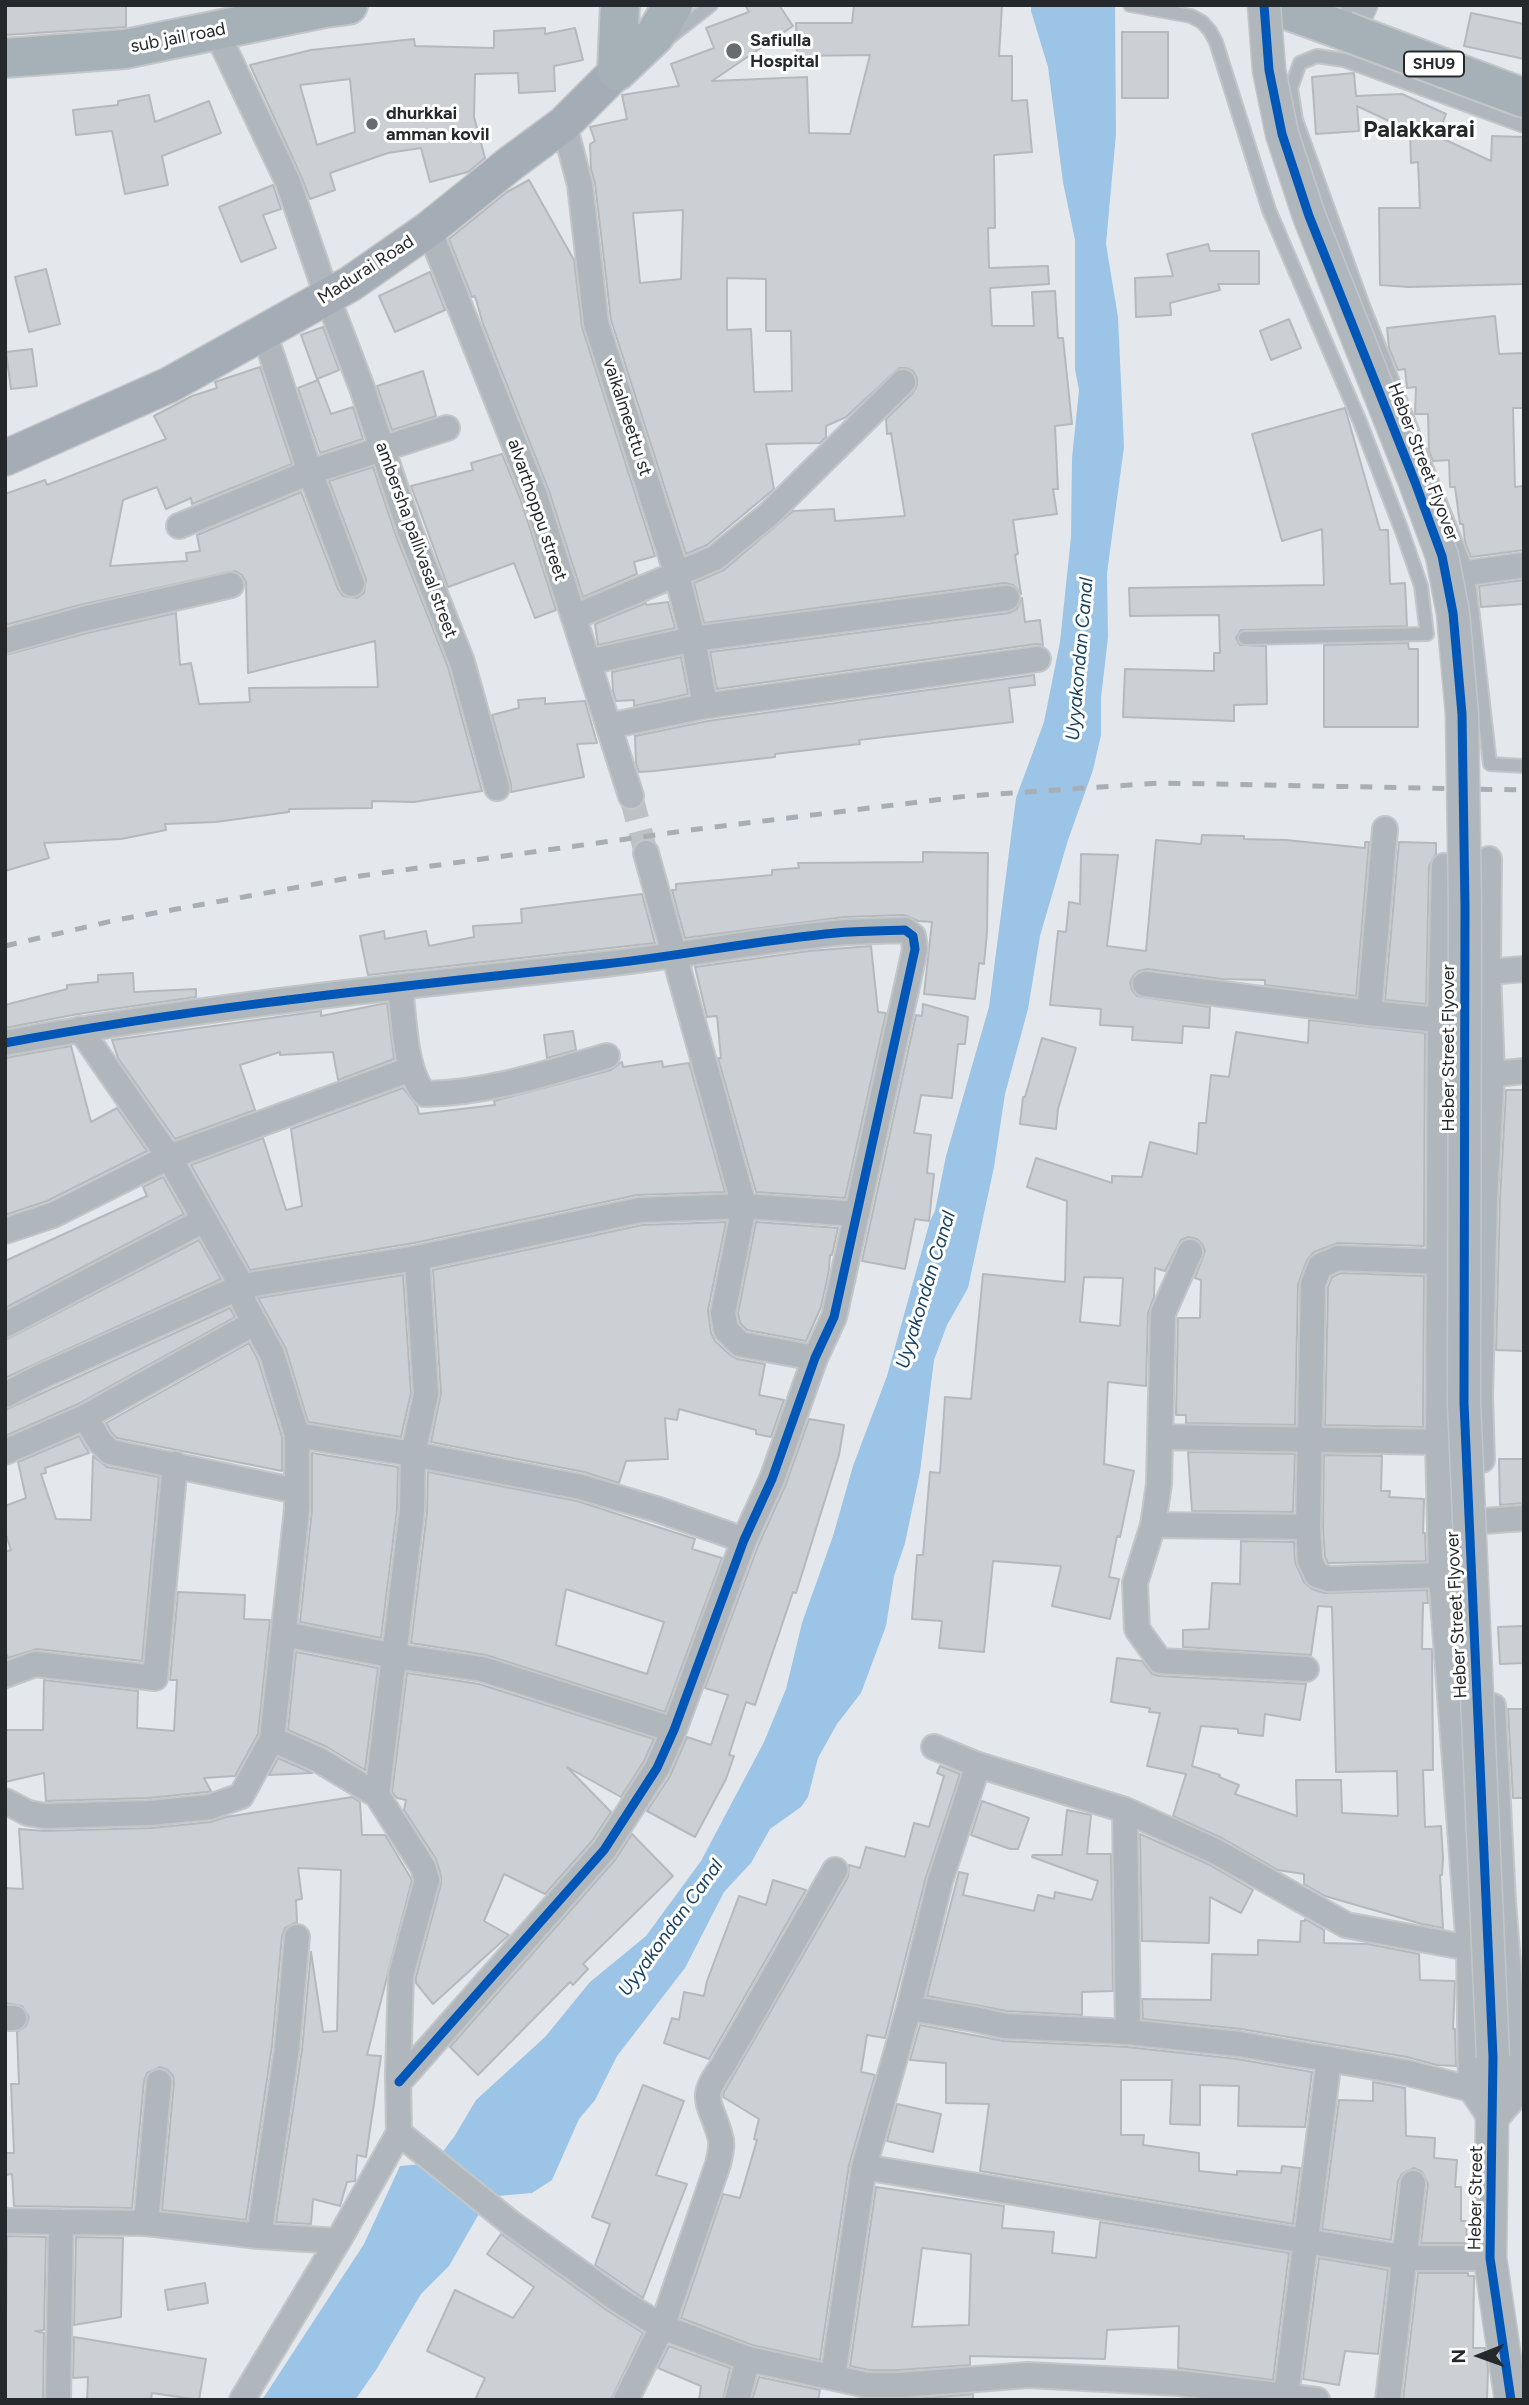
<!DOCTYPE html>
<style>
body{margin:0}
#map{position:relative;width:1529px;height:2405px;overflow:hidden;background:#e4e8ec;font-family:Figtree,sans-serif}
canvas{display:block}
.frame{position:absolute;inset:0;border:7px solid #26292c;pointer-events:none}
.north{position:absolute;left:1445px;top:2321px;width:70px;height:70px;-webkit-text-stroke:5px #fff;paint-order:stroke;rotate:269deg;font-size:19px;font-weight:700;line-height:28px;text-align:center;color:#26292c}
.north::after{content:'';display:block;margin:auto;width:24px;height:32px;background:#26292c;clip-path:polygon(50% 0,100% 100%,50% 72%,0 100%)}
</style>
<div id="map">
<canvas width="1529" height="2405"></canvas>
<div class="frame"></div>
<div class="north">N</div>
</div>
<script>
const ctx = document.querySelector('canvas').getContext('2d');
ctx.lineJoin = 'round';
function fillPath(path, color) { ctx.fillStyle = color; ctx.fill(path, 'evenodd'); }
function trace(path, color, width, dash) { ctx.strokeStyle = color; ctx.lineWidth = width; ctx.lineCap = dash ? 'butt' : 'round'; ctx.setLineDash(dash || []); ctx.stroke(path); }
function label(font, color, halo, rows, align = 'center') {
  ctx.font = font + ' Figtree,sans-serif'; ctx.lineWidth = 6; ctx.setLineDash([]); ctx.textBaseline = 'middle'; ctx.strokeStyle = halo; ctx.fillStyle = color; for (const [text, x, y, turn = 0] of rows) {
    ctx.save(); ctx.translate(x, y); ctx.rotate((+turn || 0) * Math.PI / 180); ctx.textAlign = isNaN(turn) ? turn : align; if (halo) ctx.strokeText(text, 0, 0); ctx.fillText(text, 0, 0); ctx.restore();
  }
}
const water = new Path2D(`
 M1031,5H1115L1116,134L1106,244L1118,317L1124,447L1107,573L1108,637L1101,698V735L1093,770L1068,840L1040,936L1028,1009L1005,1094L994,1167L968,1288L947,1325L934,1360L920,1472L905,1543L894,1576L886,1626L861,1693L837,1724L818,1758L808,1797L801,1807L770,1829L751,1863L724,1892L685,1968L617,2056L595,2100L579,2119L552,2180L532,2193L498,2196L480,2212L449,2266L421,2294L376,2370L355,2400H262L364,2244L400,2166L432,2163L440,2155L454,2137L476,2100L545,2037L590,1982L646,1936L701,1861L764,1742L786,1689L802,1623L833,1536L853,1466L887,1376L930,1221L935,1211L946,1156L989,1007L1016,798L1044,722L1060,642L1071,537L1072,458L1079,390L1075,369V240L1063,182L1048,67L1031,11Z`);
const building = new Path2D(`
 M5,5H126V27L5,35Z
 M745,5H779L793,26L712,81L807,77L809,133L850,134L870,55L797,56L796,23H852L854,5H1002L999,56H1012V101L1027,100L1032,152L994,155L995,228H988L989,268L1048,266L1049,284L990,288L992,326H1034L1032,292L1055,291L1058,338H1063L1072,424L1055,426L1058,489H1053L1057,514L1013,520L1018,554L1015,555L1021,594L1013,585L1005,583L704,623L694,583L724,570L793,511L834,509L835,521L905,516L891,433L887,434L886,419L913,393L917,385V378L913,371L906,368H899L846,417L826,426V437L820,443L766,444L774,489L707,545L686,554L611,320L595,183L591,169L590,144L595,141L590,127L627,119L622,95L679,86L671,64L714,48L706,28L749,12ZM683,210L681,279L640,283L633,213ZM727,278L766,279V331H791L792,391L754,392L751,329L727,330Z
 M1471,13L1524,24V59L1464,46Z
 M545,28V34L575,28L583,60L554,66L555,91L519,93L518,73L475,74L474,117L485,158L468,172L430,182L421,148L388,153L330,173L335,190L310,199L301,176L250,65L311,50L414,39L415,46L494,48V31ZM350,79L355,132L317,145L300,85Z
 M1122,32H1168V98H1122Z
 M1354,73L1356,96L1402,94L1446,114L1437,136L1491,161L1492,136L1524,137V284L1409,287L1380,285L1379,208H1420L1418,162L1411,163L1410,131L1357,106L1359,131L1316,134L1312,77Z
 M149,95L155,122L209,101L221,133L162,156L168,185L125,194L112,131L76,135L73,110L118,105V101Z
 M529,180L574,260L582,327L655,556L634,562L637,574L583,597L549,491L483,324L475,296L472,297L449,239L507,192Z
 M273,185L281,209L263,215L276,248L241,262L219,207Z
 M1208,244L1210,251H1259V284H1218L1220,290L1170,303L1171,315L1136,317L1135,278L1173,276L1167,254Z
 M46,269L60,324L29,332L15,277Z
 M430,272L445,310L395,332L379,296Z
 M1495,316L1499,354L1524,353V408H1513L1515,487L1524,486V550L1471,557L1465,542L1463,524H1460L1455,487H1450L1449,460L1433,461L1429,451L1428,414H1415L1416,387L1407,388L1405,369L1398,370L1389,348L1387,328Z
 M1289,319L1301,348L1271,360L1260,331Z
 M323,327L339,370L317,379L301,335Z
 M32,349L37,386L11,389L6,352Z
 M260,367L292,464L192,504L191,498L166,509L157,487L123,500L110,566L187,561L186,553L200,551L197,535L301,492L338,589L343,596L357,598L364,593L366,579L329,481L373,467L396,536L448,667L482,791L414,802L372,801V808L289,809V812L216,822L165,824L166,830L121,839L44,843L49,858L5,871V655L87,633L176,613L180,665L191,663L199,704L250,702L249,688L378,687L375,641L248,673L246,582L242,575L235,571L80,605L5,625V494L45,480L47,485L166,439L154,416L192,396L217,388L215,382Z
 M423,371L436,416L392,430L377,386Z
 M318,380L331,414L353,407L363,439L320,453L298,388Z
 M1345,408L1380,530H1388L1390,584L1405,583L1407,626L1241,630L1236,638L1240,645L1266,646L1267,704L1234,705V721L1123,717L1125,669L1214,671V653H1220L1219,615L1130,616L1129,588L1324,585L1322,529L1282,541L1252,434Z
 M502,454L521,501L556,610L535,618L514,563L448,587L411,486L473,470L471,463Z
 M1524,580V604L1481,607L1479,586Z
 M1022,598L1025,622L1040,620L1043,645L1036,644L717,689L710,652L1009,613L1017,609Z
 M668,602L675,628L598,645L595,624L646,603V605Z
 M1408,643L1409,649H1418V727H1324V645Z
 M681,657L688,694L634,706V700L616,701L613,691L612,672Z
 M1034,675L1035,685L1009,688L1013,722L859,740L860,744L775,754V757L654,771L639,772L636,763L635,736L708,721Z
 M545,698V704L585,701L597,743L577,744L584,777L511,792V784L492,715L519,708L518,700Z
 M1202,835L1244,836V839L1286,840L1365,848V842H1369L1356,996L1265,985V980L1222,979L1147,969L1139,971L1133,976L1130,983L1132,990L1137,996L1210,1007L1209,1028L1183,1026L1182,1043L1132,1040L1133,1027L1100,1025L1101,1009L1050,1005L1058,931L1066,932L1069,902L1080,904L1081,854L1118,855L1107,946L1146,951L1156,840L1201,844Z
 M1399,842L1436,843V854L1429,866L1426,1004L1385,1000Z
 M923,852L988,853L987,932L984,964L979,963L975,999L924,994L932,922L918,921L904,915L844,917L685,938L672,890H676V884L772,875V870L799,868L798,863L923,862Z
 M642,894L655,943L368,975L360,936L384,931L385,939L426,931L429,946L474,937L473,926L522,923L521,909Z
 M871,946L878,1012L886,1013L845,1198L756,1192L718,1058H721L717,1016L707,1017L695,967L809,951Z
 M133,973L134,992L196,989V997L78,1014L5,1028V1005L67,989V985L98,982V975Z
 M387,1003L394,1059L338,1080L333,1052L280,1055V1052L240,1065L255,1110L175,1139L118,1058L112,1040L321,1011V1016Z
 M923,1004L968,1017L965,1044H958L952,1098L921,1095L914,1133L931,1135L927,1173L934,1174L929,1221L915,1219L905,1269L862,1261L916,1015L922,1016Z
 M1309,1020L1425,1033L1424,1246L1338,1243L1314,1252L1307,1260L1298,1284L1295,1425L1186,1423V1415H1176L1178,1318H1200L1201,1280L1195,1278L1205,1251L1202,1244L1197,1239L1188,1237L1181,1240L1165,1271L1155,1268L1154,1297L1148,1313L1146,1386L1108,1382L1104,1464L1134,1471L1120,1537L1117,1536L1109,1577L1119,1579L1110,1619L1052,1606L1061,1566L993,1561L984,1652L939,1648L942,1621L912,1619L917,1555H923L930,1472L940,1473L945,1397L971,1399L983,1274L1065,1282L1067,1201L1027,1187L1036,1158L1112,1183V1176L1142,1177L1150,1142L1197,1154L1199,1123H1206L1211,1075L1229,1077L1236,1032L1308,1043ZM1084,1277L1123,1278L1120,1326L1080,1322Z
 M573,1031L576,1050L547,1058L544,1035Z
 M1042,1038L1076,1048L1058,1109L1056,1129L1020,1124L1023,1097H1025Z
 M71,1046L91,1122L117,1108L147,1151L47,1201L5,1215V1058Z
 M662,1061L663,1067L689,1063L725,1192L637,1195L414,1243L250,1270L191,1165L263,1138L286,1210L302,1206L291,1129L403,1088L417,1106L419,1114L495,1105L494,1101L611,1070L620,1063L622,1062L623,1067Z
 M1506,1090H1524V1351L1496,1350L1500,1199Z
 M163,1177L184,1214L5,1308V1261L147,1196L143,1187Z
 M726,1222L708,1310L711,1333L715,1341L730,1355L737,1359L765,1364L759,1395L784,1400L771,1437L756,1434V1430L679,1409L677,1420L665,1418L668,1459L626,1461L619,1483L584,1472L431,1442L441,1393L433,1270L642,1225Z
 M756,1222L838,1228L832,1255H830L829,1270L821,1307L806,1341L747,1330L740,1323L738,1313Z
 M199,1240L221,1279L5,1378V1340Z
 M1341,1273L1424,1276L1423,1427L1325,1425L1328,1287L1332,1277Z
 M403,1275L411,1393L401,1437L308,1422L286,1349L258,1298Z
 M230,1308L235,1317L78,1404L5,1436V1410Z
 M249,1343L258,1360L282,1437V1471L117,1438L112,1433L106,1423Z
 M809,1419L844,1425L839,1455L796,1593L793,1592L755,1705L746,1702L729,1755L734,1756L726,1779L695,1837L647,1811L670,1776L687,1737L711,1745L728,1695L705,1688L758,1546L786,1484Z
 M79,1436L89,1453L45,1468L46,1473L41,1474L56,1519L91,1520L93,1456L107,1467L159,1477L142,1661L37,1649L8,1658L5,1651V1552L11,1550L5,1532V1506L26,1498L18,1462Z
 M1188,1452L1295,1454L1293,1512L1192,1511Z
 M312,1453L398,1467L397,1509L381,1638L300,1622L312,1510Z
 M1324,1455L1382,1456L1381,1491H1390L1389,1497L1424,1499L1423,1533H1425L1426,1561L1328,1563L1325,1557L1323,1527Z
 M1499,1459H1524V1503L1500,1505Z
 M428,1472L577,1501L695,1539L692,1549L722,1558L665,1712L486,1655L411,1643L427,1512ZM566,1589L664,1622L647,1674L556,1645Z
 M1241,1541L1294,1542L1295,1562L1304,1582L1312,1589L1324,1593L1427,1590L1428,1603H1423L1422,1649H1432L1433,1770H1423L1425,1827L1441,1826L1443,1858L1442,1875H1440L1443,1928L1422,1924L1325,1896L1304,1884V1874L1278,1870L1222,1838L1173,1816L1186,1774L1147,1766L1160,1713L1149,1712L1150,1708L1111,1702L1117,1658L1142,1661L1152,1674L1159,1676L1306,1684L1300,1720L1265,1714L1263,1736L1238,1733V1729L1201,1726L1192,1766L1220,1775L1219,1777L1239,1785L1235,1794L1297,1816L1296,1780H1341L1342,1813L1398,1816L1397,1771L1336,1772L1332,1607L1318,1606L1311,1655L1183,1647V1630L1209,1629L1212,1583L1240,1584Z
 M178,1592L245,1595L244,1619L270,1620L258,1734L235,1776L204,1778L211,1791L207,1792L149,1798L46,1801L44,1773L5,1782V1730H43L44,1680L138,1691L137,1728L174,1731L177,1680H170Z
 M1523,1626L1524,1663L1500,1664L1498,1627Z
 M296,1652L378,1668L365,1770L327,1747L288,1730Z
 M407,1673L479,1684L654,1739L644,1761L621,1797L567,1767L611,1812L592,1841L545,1894L504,1874L484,1921L509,1935L433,2004L416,1983V1977L441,1884V1876L436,1859L404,1810L406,1800L397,1798L392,1792Z
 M1508,1709H1524V1798H1513Z
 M278,1758L312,1773L269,1775Z
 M940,1766L960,1774L926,1877L885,2038L867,2035L861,2072L875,2075L849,2165L820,2360L752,2345L681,2318L723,2194L740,2198L757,2140L754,2139L759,2119L723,2097L724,2092L848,1877L849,1865L860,1868L866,1847L905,1857L914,1823L929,1827L944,1776L937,1773Z
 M352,1797L360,1802L362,1835H385L412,1880L367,2055L381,2056L366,2157L357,2155L355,2181L347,2182L340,2206L313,2199L311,2224L276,2222L302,2050L311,1952L323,2032L337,2031L341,1870L298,1868L302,1899L296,1900L297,1922L285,1928L282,1936L272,2046L246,2220L162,2210L174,2083L173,2076L168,2070L160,2067L147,2073L144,2081L132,2208L14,2206L12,2174L5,2175V2153H14L11,2084H19L17,2032L26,2026L29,2017L22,2006L5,2003V1888L23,1889L19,1829L45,1831L151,1828L211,1822L226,1817Z
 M982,1801L1029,1818L1018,1849H1010L971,1835Z
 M1067,1810L1091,1815L1087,1854H1111L1113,1991L1082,1992V2015L1007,2011L927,1996L959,1872L968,1874L963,1895L1034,1911L1038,1895L1054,1899L1055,1892L1092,1900L1098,1881L1032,1857L1033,1855H1062Z
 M632,1834L673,1876L583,1964L588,1969L573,1985L570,1982L478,2075L450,2047L615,1860Z
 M1140,1834L1208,1864L1253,1890L1241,1913L1210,1897L1209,1943L1142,1941Z
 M773,1880L806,1890L709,2059L664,2043L672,2018L679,2020L684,1992L704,1996L707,1981L739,1896L766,1905Z
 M1305,1919L1324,1930V1943L1368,1944L1419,1954L1420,1980L1455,1981L1453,2029H1455L1456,2066L1437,2065L1407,2057L1241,2029L1143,2019L1142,1999L1211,2000L1212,1954L1258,1955V1940L1300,1942L1301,1921H1305Z
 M920,2025L1004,2041L1127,2047L1237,2059L1312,2072L1305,2127L1238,2126L1239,2086L1200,2085V2125L1170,2124L1172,2080H1121V2135H1144L1143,2145L1199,2153V2171L1237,2175V2171L1281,2173L1282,2166L1300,2168L1293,2224L980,2171L989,2104L946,2103V2063L910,2060Z
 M1373,2082L1405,2088L1406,2136L1435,2138L1434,2158L1457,2160L1455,2187H1461V2221H1466L1467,2243H1421L1428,2184L1422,2172L1414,2168L1402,2174L1398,2181L1391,2240L1322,2229L1339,2100L1373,2101Z
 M643,2085L684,2101L656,2175L687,2184L643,2298L595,2265L610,2224L592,2217Z
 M897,2104L941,2114L933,2152L887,2141Z
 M876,2187L1004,2206L1002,2228L1054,2232L1052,2253L1096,2258L1100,2222L1289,2253L1273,2380L1178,2368L1179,2326L1107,2330L1105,2359L970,2356V2365L899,2370H869L850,2366ZM922,2248L971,2254L969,2325L912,2327Z
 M501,2234L608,2311L643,2333L611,2400H475L485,2378L427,2351L455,2290L513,2318L534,2287L487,2254Z
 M7,2236L46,2237L44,2330L35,2331L44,2333L43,2400H5Z
 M76,2237L123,2238L121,2317L74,2325Z
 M1319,2258L1388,2270L1378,2354L1345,2351L1339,2385L1303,2379Z
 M1418,2273H1468V2276H1474L1473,2348H1485L1488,2369L1487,2400H1403Z
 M205,2283L208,2303L168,2310L165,2290Z
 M74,2337L206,2359L199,2400L152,2393L151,2400H87L88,2377L73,2378Z
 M669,2346L730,2368L723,2400H699L701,2386L658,2368Z
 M759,2377L820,2390L818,2400H752Z
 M973,2394V2400H902Z`);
const minorTunnel = new Path2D(`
 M631,796L646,853`);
const service = new Path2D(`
 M1130,5L1191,16L1202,22L1210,31L1216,42L1269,210L1360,422L1402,531L1421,586L1427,634L1245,638
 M670,37L711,5
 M1524,126L1344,60L1317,56L1300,63L1291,88L1296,120L1362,303L1468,573L1490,764L1524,766`);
const minor = new Path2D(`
 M216,31L288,182L327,296L362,388L410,531L462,662L497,788
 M564,124L580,185L596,323L677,575L693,639L705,706
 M429,229L535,496L631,796
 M264,332L310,472L352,584
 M179,526L310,472L447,428
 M1468,573L1524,565
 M574,617L715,558L768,515L903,382
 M5,641L83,619L231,585
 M588,662L693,639L1007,598
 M609,726L705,706L1038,659
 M1444,866L1440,1020L1438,1442L1441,1575L1469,1948L1471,2089L1493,2122L1512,2100V2014L1503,1902L1493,1706
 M1488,972L1524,969
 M1145,984L1369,1013L1440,1020
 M400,987C404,1016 404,1072 425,1094C487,1093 548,1073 607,1056
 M1369,1013L1385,829
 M80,1029L169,1157L242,1286L244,1303L272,1354L297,1435V1509L272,1739L319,1760L377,1795L423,1867L427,1880L401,1975L398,2074L399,2133L338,2241L242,2400
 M5,1043C202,1006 406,986 605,964C682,956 759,940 836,933C859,931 882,931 905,930L913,936L915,949L908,981L834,1317L815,1358L772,1479L744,1540L674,1730L657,1768L604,1850L399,2082
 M1476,1076L1524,1071
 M5,1231L53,1215L169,1157L411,1069
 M1190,1252L1163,1313L1159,1484L1153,1525L1308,1527
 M1440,1262L1338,1258L1320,1266L1313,1284L1308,1527L1310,1561L1317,1575L1329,1579L1441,1575
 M5,1325L204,1220
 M815,1358L740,1344L726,1330L723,1313L744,1206L857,1214
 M5,1395L40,1377L242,1286L417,1258L640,1210L744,1206L646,853
 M85,1417L254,1323
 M297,1435L413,1454L581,1487L659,1510L744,1540
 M1160,1437L1438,1442
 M5,1452L85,1417L100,1442L110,1452L297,1491
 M1482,1460L1480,1397L1485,1198L1492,1073L1488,972L1489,859
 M1484,1521L1524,1518
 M1153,1525L1135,1583L1137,1629L1160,1661L1306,1669
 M284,1634L395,1656L482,1669L674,1730
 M5,1675L35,1664L155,1678L175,1464
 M934,1747L978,1765L1125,1810L1215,1851L1346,1925L1469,1948
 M377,1795L412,1510L413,1454L426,1394L417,1258
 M5,1801L28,1813L45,1816L150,1813L210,1807L241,1796L272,1739
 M1125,1810L1128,2032
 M909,2008L974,2019L1005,2026L1128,2032L1239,2044L1404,2072L1471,2089
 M5,2018H14
 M399,2133L512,2224L617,2299L662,2327L748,2359L867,2385H900L1028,2375L1179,2383L1317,2400
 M864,2167L1406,2258H1490
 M5,2221L61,2222
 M146,2223L159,2082
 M259,2236L287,2048L297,1937
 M833,2376L864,2167L909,2008L940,1881L978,1765
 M1286,2396L1329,2059
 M58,2400L61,2222L146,2223L259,2236L338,2241
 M626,2400L662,2327L718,2164C720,2155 723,2145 720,2136C711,2102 697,2100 722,2067L835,1870
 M737,2400L748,2359
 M1388,2400L1413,2183`);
const tertiary = new Path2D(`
 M1355,17L1361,5
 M1493,2057L1490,2258L1511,2400`);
const secondary = new Path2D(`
 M5,458L169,385L350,284L429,229L511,163L564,124L617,71`);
const primary = new Path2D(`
 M1273,5L1345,31
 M5,58L125,49L325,8L348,5
 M617,71L655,35L673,5
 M617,71L620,5`);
const rail = new Path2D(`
 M5,946L116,920L360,876L698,829L968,796L1160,783L1524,790`);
const tertiaryBridge = new Path2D(`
 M1264,5L1269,70L1282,134L1309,216L1415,482L1442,556L1453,613L1462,714L1465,907L1464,1403L1493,2057`);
const primaryBridge = new Path2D(`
 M1345,31L1524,98`);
const cycleway = new Path2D(`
 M1264,5L1269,70L1282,134L1309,216L1415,482L1442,556L1453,613L1462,714L1465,907L1464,1403L1493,2057L1490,2258L1511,2400
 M5,1043C202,1006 406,986 605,964C682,956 759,940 836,933C859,931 882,931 905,930L913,936L915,949L908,981L834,1317L815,1358L772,1479L744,1540L674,1730L657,1768L604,1850L399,2082`);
const markers = [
 [734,51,9,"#686c6f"],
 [372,124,7,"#686c6f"]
];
const shields = [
 [1434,64,60]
];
const shieldNames = [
 ["SHU9",1434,64]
];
const streetNames = [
 ["sub jail road",178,38,-11],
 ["Madurai Road",366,270,-33],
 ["vaikalmeettu st",627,417,72],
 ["Heber Street Flyover",1423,462,69],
 ["alvarthoppu street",537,510,71],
 ["ambersha pallivasal street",416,540,70],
 ["Heber Street Flyover",1449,1048,-90],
 ["Heber Street Flyover",1457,1615,-93],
 ["Heber Street",1476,2198,-89]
];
const poiNames = [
 ["Safiulla",750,41],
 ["Hospital",750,62],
 ["dhurkkai",386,114],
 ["amman kovil",386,135]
];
const waterNames = [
 ["Uyyakondan Canal",1080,659,-85],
 ["Uyyakondan Canal",926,1290,-73],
 ["Uyyakondan Canal",671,1928,-54]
];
const districtNames = [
 ["Palakkarai",1419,130]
];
fillPath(water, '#9cc4e6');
fillPath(building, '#cccfd3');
trace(building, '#b6b9bc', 2);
trace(minorTunnel, '#bec2c6', 24, [24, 12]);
trace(service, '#c3c6c9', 16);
trace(minor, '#c3c6c9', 28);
trace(tertiary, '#c3c6c9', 35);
trace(secondary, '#c3c6c9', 38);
trace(primary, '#c3c6c9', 42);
trace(service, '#afb7bd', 12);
trace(minor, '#afb7bd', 24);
trace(tertiary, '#afb7bd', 32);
trace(secondary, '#a4adb5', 35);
trace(primary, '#a6b0b7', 38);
trace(rail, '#a8aeb3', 5, [12, 12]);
trace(tertiaryBridge, '#c3c6c9', 35, []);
trace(primaryBridge, '#c3c6c9', 42, []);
trace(tertiaryBridge, '#afb7bd', 32);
trace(primaryBridge, '#a6b0b7', 38);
trace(cycleway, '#0057b8', 9);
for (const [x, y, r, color] of markers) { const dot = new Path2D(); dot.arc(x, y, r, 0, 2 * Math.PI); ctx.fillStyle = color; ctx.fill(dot); trace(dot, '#fff', 2.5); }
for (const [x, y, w] of shields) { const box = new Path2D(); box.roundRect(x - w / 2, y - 12.5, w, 25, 5); ctx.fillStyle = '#fff'; ctx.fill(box); trace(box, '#26292c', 2); }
label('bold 16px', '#26292c', null, shieldNames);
label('18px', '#26292c', '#fff', streetNames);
label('bold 18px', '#26292c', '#fff', poiNames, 'left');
label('italic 19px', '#174161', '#fff', waterNames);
label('bold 24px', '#26292c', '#fff', districtNames);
</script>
